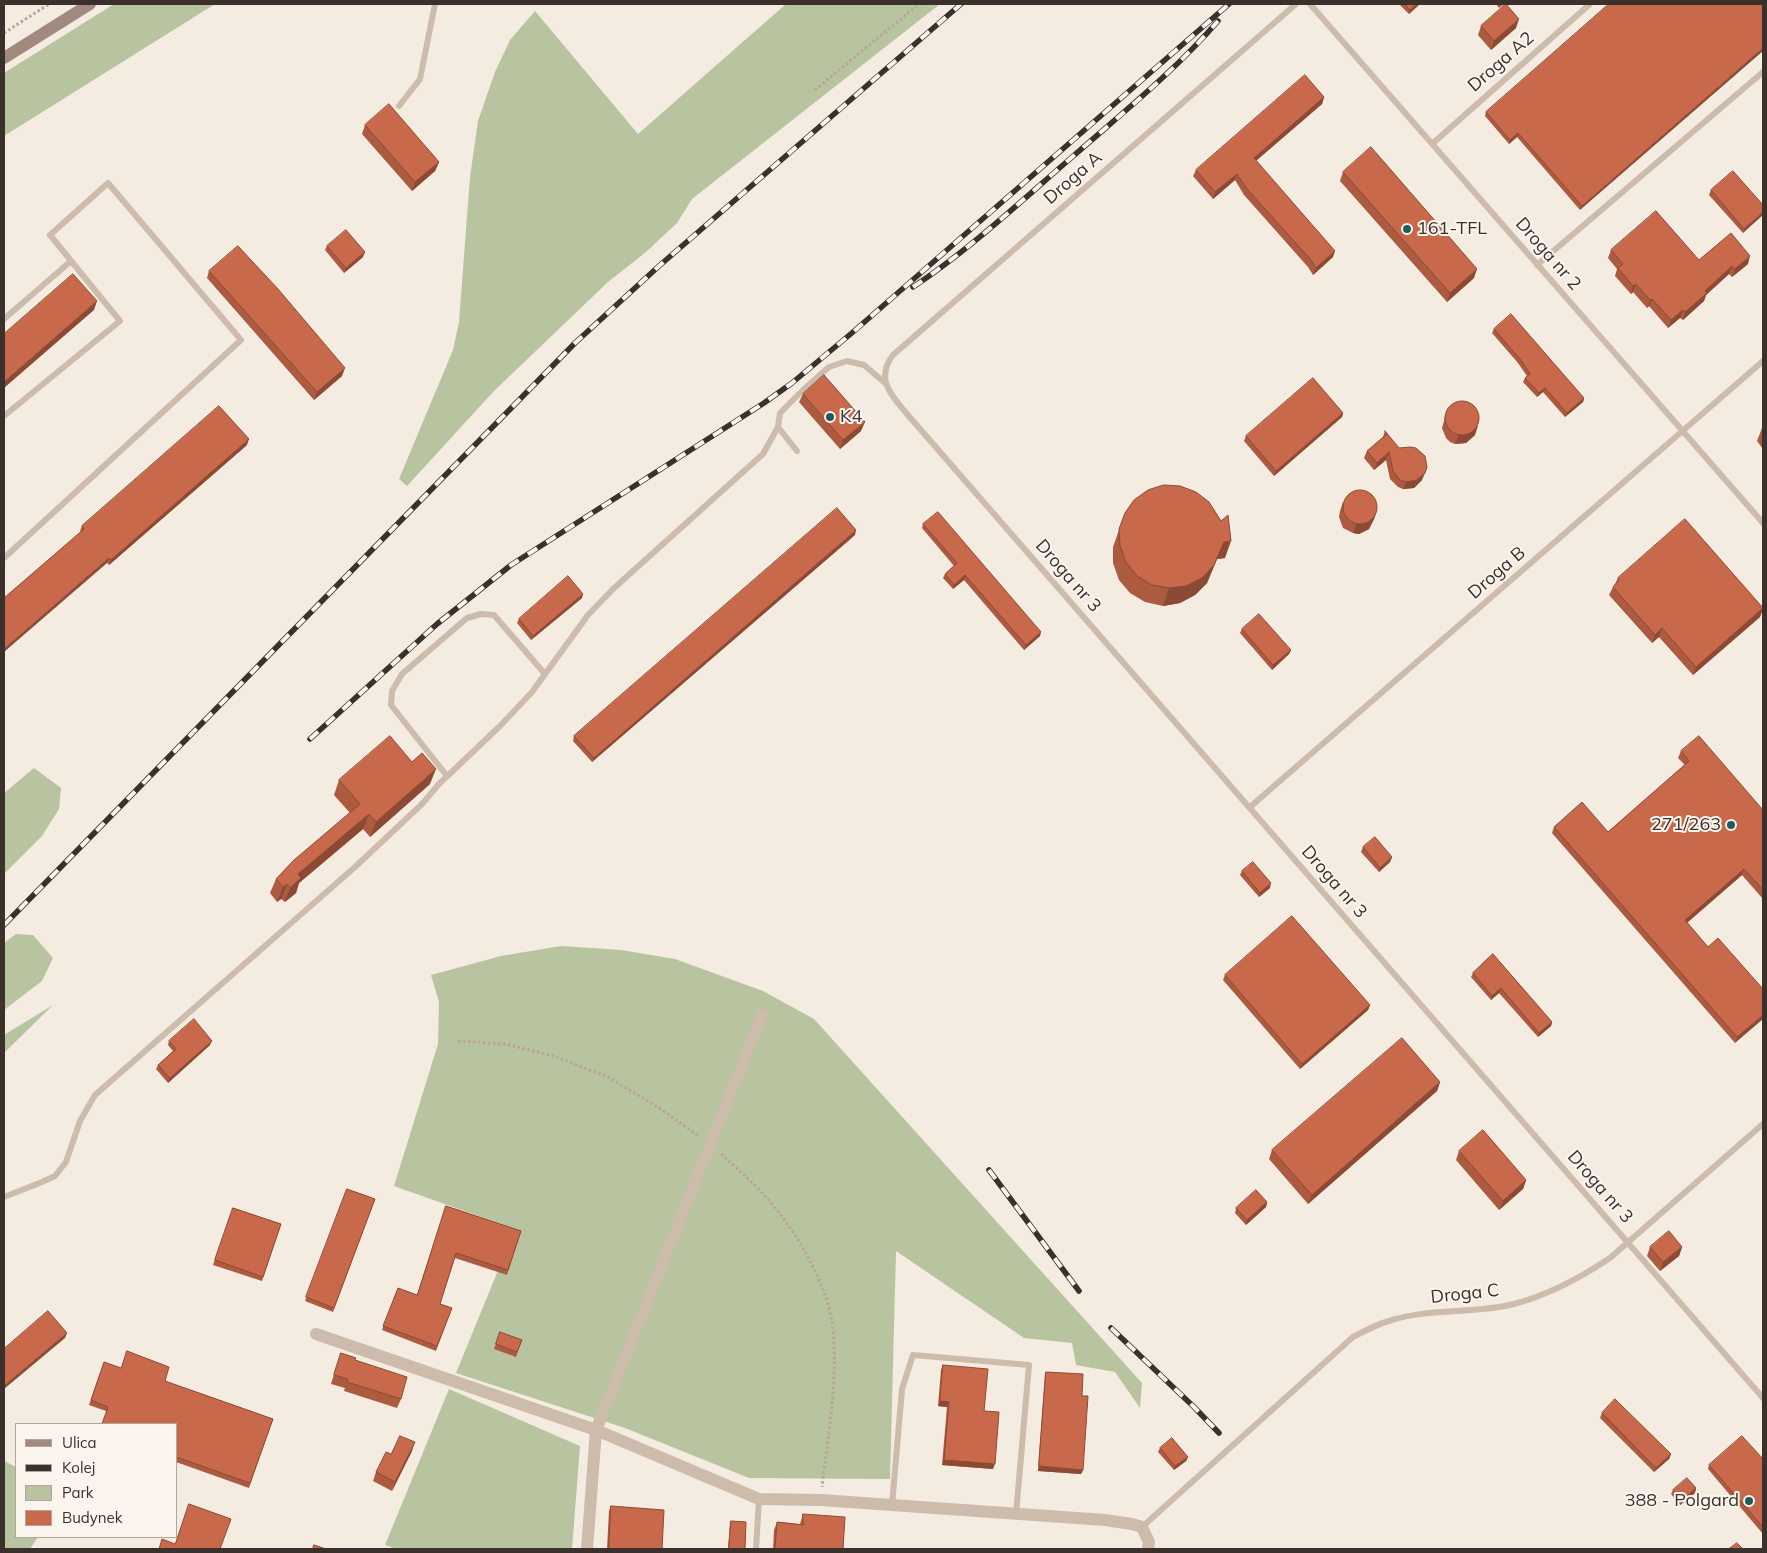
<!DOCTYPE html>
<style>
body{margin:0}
#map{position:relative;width:1767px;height:1553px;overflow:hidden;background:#f4ebe1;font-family:Mulish,sans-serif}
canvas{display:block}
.frame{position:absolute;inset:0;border:5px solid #3b302b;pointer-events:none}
.legend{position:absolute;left:15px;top:1423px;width:162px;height:115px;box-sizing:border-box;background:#fbf5ee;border:1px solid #aea6a0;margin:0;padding:6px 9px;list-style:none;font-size:15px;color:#3b302b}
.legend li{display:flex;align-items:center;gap:10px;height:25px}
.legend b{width:25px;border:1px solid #aea6a0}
</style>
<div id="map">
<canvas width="1767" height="1553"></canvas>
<div class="frame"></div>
<ul class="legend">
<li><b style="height:6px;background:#a18a7d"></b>Ulica</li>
<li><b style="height:6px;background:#3b302b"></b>Kolej</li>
<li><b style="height:14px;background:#b8c4a0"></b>Park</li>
<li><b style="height:14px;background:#c8694b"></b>Budynek</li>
</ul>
</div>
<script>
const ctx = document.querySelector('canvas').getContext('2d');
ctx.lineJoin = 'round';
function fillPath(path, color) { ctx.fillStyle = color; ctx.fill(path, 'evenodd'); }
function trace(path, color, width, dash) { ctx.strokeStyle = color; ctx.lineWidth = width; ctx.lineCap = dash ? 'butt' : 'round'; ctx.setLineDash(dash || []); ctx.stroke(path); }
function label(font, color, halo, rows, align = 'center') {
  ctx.font = font + ' Mulish,sans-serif'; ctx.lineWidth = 4; ctx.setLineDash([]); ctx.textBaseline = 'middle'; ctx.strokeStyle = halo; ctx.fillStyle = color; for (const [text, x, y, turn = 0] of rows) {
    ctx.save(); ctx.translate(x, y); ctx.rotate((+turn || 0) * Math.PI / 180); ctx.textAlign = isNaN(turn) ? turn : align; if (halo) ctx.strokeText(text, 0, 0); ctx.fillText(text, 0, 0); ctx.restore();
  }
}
const green = new Path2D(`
 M114,4H215L4,136V73Z
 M786,4H940L692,199L677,223L646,252L608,282L494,391L407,486L399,479L453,350L459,322L470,177L478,121L495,72L510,40L535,11L638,134Z
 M34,768L61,788L59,809L42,836L4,874V793Z
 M16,934L33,935L53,958L42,981L4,1010V943Z
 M561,946L621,950L675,959L763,991L814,1019L1142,1383L1140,1408L1115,1372L1076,1365L1072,1343L1024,1338L896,1251L890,1479L749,1478L625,1428L456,1373L515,1229L394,1186L438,1044L439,1002L431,975L501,956Z
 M53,1005L4,1053V1035Z
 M449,1389L580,1446L572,1549H396L385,1545Z
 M4,1461L16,1467V1537H38L30,1549H4Z`);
const path = new Path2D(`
 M4,33L49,4
 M815,90L919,4
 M458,1041L505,1044L554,1056L608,1077L659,1108L699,1136
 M721,1154C736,1168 752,1181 765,1196C794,1227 829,1286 833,1329C838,1381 828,1436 822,1487`);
const lane = new Path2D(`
 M1296,4L893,355C875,379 891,395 907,414L1763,1398
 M1310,4L1763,523
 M399,106L420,79L435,4
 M1432,144L1590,4
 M1537,265L1763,72
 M4,319L71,261
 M4,416L120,321L50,235L108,183L241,340L4,558
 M797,451L778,427L780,413L803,390L829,367L847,361L864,365L885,383
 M447,776L391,705L392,691L402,674L467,618L481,614L494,615L545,674
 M1250,807L1763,361
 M4,1197L42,1182L55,1176L66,1162L80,1121L95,1095L355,867L422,804L439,784L500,726L532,692L588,615L613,589L763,454L778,427
 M892,1505L902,1389L913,1355L1029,1365L1016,1514
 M1142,1527L1353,1337C1366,1330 1378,1324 1392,1320C1431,1308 1474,1314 1514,1304C1549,1295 1580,1278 1610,1258L1763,1124
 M756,1549L759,1499`);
const street = new Path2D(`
 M316,1334L596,1430L762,1015
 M587,1549L596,1430L759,1499L821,1500L1105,1520L1132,1524L1142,1527L1149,1542L1148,1549`);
const secondary = new Path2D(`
 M4,58L90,4`);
const rail = new Path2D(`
 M913,287C970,249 1019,203 1071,158C1121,114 1174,72 1218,21
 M310,739L437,624L511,565L764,403L792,383L853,332L1229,4
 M4,925L575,343L659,266L961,4
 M989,1170L1079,1291
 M1111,1328L1194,1407L1219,1433`);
const wall = new Path2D(`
 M1399,4H1420L1409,14Z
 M1496,4H1504L1499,8Z
 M1763,4L1580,210L1517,137L1509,144L1485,116L1486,112Z
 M1481,26L1516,28L1491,50L1478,35Z
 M1324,97L1322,104L1256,161L1333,257L1313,275L1308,267L1244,195L1235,180L1213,199L1193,176L1196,170Z
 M365,125L439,162L435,171L412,191L362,134Z
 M1343,172L1474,278L1447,302L1340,181Z
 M1711,190L1763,205L1743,233L1709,195Z
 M327,246L363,257L344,273L325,250Z
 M1611,250L1699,260L1748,264L1732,277L1729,274L1706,295L1704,301L1683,320L1680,318L1668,328L1649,306L1647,308L1633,292L1631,294L1615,276L1617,269L1608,258Z
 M209,271L342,376L314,400L207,278Z
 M1494,329L1584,398L1583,402L1565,417L1543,392L1537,397L1523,382L1525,378L1527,376L1518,363L1492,333Z
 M803,394L861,431L840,449L799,402Z
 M1448,407L1475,435L1466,443L1455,444L1450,442L1446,438L1442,428Z
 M1343,413L1342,417L1274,476L1244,441L1246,436Z
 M1763,426V449L1757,441L1762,428Z
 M1385,431L1422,480L1414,488L1403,489L1398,487L1390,479L1386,460L1374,470L1364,458L1367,451L1383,437Z
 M247,445L109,565L80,531L82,526Z
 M1343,502L1377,510L1374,519L1369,529L1359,534L1353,533L1343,528L1339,517L1340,511Z
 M1125,513L1225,558L1217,559L1207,583L1195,595L1180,603L1163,606L1145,602L1130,593L1119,580L1113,563V547Z
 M923,524L1040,636L1024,650L964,580L953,589L943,578L945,574L954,566L922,528Z
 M855,535L592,762L573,741L574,736Z
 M1618,578L1763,608L1760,617L1693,675L1659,637L1652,643L1609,595L1613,587L1615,584Z
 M582,598L531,640L517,623L519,619Z
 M1242,629L1291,650L1289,654L1272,670L1240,633Z
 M1681,751L1763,810V899L1742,875L1687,923L1708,947L1763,989L1735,1043L1552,833L1554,827L1608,832L1685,765L1678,758Z
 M339,780L430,784L370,837L363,829L299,883L296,893L285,902L281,899L277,902L270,893L276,879L350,813L334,795Z
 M1363,847L1392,857L1390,862L1379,872L1361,852Z
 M1242,871L1270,888L1259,897L1240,875Z
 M1493,954L1552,1022L1551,1026L1538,1037L1499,993L1491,1000L1471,977L1473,973Z
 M1225,975L1370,1005L1368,1010L1300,1069L1223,980Z
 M169,1041L210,1045L168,1083L156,1069L158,1065L173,1051L168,1045Z
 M1440,1082L1437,1091L1308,1204L1269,1159L1272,1150Z
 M1459,1151L1526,1180L1523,1189L1499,1210L1456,1160Z
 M347,1189L375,1199L333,1312L305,1301Z
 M1267,1202L1266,1207L1246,1225L1235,1213L1236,1208Z
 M446,1206L521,1231L507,1275L455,1258L440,1304L452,1308L436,1351L382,1330L398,1288L417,1295Z
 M233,1208L281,1224L262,1281L213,1265Z
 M1650,1247H1682L1679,1256L1660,1271L1647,1256Z
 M500,1332L522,1340L516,1357L494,1349Z
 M341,1353L401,1399L397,1408L344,1391L345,1388L331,1384Z
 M104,1362L121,1368L165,1381L273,1419L249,1488L176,1462V1424L106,1411L89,1405Z
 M943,1365L984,1411L993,1469L942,1465L947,1407L938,1406L941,1370Z
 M1046,1372L1082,1396L1083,1470L1081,1474L1038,1471L1045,1376Z
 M1602,1413L1671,1454L1669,1459L1654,1472L1600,1418Z
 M1160,1448L1188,1457L1186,1461L1174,1470L1158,1452Z
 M412,1451L392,1491L373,1481L376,1472L391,1454Z
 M1763,1459V1534L1708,1469L1709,1465Z
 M1696,1488L1695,1493L1680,1505L1671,1494L1673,1490Z
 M611,1506L662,1549H607L609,1511Z
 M803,1514L843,1549H773L774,1530L777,1522L800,1524Z
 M731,1521L745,1549H728L730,1525Z`);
const shadedWall = new Path2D(`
 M1417,4H1420L1409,14L1410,10Z
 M1519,19L1516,28L1491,50L1494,41Z
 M1763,48V51L1580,210L1582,206Z
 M1324,97L1322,104L1252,164L1254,158Z
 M1518,133L1517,137L1509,144L1510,140Z
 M439,162L435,171L412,191L415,182Z
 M1237,174L1235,180L1213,199L1215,192Z
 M1763,212V215L1743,233L1744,229Z
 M1335,251L1333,257L1313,275L1316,268Z
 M365,252L363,257L344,273L346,268Z
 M1750,256L1748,264L1732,277L1735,269Z
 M1732,266L1729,274L1706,295L1704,301L1683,320L1685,312L1705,291Z
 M1477,269L1474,278L1447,302L1450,293Z
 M1636,284L1633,292L1631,294L1633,286Z
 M1652,299L1649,306L1647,308L1650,300Z
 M97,301L94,310L4,388V382Z
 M1683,310L1680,318L1668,328L1671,320Z
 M345,368L342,376L314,400L317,392Z
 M1545,388L1543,392L1537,397L1539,393Z
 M1584,398L1583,402L1565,417L1567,413Z
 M1343,413L1342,417L1274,476L1276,471Z
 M865,422L861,431L840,449L843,440Z
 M1478,426L1475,435L1466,443L1455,444L1459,435Z
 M249,439L247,445L109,565L111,560Z
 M1389,452L1386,460L1374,470L1377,463Z
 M1425,473L1422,480L1414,488L1403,489L1406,482Z
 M1377,510L1374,519L1369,529L1359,534L1353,533L1356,525Z
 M856,530L855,535L592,762L594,758Z
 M1231,541L1225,558L1217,559L1207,583L1195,595L1180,603L1163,606L1169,588L1224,542Z
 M109,558L107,563L4,652V649Z
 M965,575L964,580L953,589L954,585Z
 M583,594L582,598L531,640L533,636Z
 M1763,608L1760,617L1693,675L1696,667Z
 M1662,628L1659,637L1652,643L1655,635Z
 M1041,632L1040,636L1024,650L1026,645Z
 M1291,650L1289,654L1272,670L1273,665Z
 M436,769L430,784L370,837L376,822Z
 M369,814L363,829L299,883L296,893L285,902L290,888L298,874Z
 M1392,857L1390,862L1379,872L1380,868Z
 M1744,869L1742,875L1683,926L1685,920Z
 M1271,883L1270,888L1259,897L1260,893Z
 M287,884L281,899L277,902L283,887Z
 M1501,988L1499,993L1491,1000L1492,996Z
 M1370,1005L1368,1010L1300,1069L1302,1064Z
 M1763,1015V1019L1735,1043L1737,1037Z
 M1552,1022L1551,1026L1538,1037L1539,1033Z
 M212,1041L210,1045L168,1083L170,1078Z
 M1440,1082L1437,1091L1308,1204L1312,1195Z
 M1526,1180L1523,1189L1499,1210L1503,1201Z
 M1267,1202L1266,1207L1246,1225L1247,1220Z
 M1682,1247L1679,1256L1660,1271L1663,1262Z
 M67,1333L65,1338L4,1389V1386Z
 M940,1401L949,1402L947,1407L938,1406Z
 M415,1442L412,1451L392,1491L395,1482Z
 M1671,1454L1669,1459L1654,1472L1656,1468Z
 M1188,1457L1186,1461L1174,1470L1175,1466Z
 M944,1460L995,1464L993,1469L942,1465Z
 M1039,1466L1083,1470L1081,1474L1038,1471Z
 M1696,1488L1695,1493L1680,1505L1681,1501Z`);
const building = new Path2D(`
 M1405,4H1417L1410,10Z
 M1506,4L1519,19L1494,41L1481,26Z
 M1609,4H1763V48L1582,206L1518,133L1510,140L1486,112Z
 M1305,75L1324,97L1254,158L1335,251L1316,268L1311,260L1247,189L1237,174L1215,192L1196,170Z
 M389,104L439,162L415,182L365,125Z
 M1371,147L1477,269L1450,293L1343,172Z
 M1733,171L1763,205V212L1744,229L1711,190Z
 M1656,211L1699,260L1731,233L1750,256L1735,269L1732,266L1705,291L1707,293L1685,312L1683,310L1671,320L1652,299L1650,300L1636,284L1633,286L1618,268L1623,264L1611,250Z
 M346,230L365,252L346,268L327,246Z
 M238,246L278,289L345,368L317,392L209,271Z
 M73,274L97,301L4,382V334Z
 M1511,314L1584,398L1567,413L1545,388L1539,393L1525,378L1530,374L1520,359L1494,329Z
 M824,375L865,422L843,440L803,394Z
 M1313,378L1343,413L1276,471L1246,436Z
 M1445 418a17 17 0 1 1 34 0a17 17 0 1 1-34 0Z
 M219,406L249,439L111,560L109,558L4,649V598L84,529L82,526Z
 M1385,431L1399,448L1410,447L1416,448L1425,456L1427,467L1425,473L1417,480L1406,482L1400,480L1393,471L1389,452L1377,463L1367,451L1386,435Z
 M1164,485L1180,486L1196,492L1209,502L1221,521L1228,515L1231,541L1224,542L1214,565L1202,578L1186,586L1169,588L1152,585L1137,576L1126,562L1120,546L1119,529L1125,513L1134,500L1148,490Z
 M1343 507a17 17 0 1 1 34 0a17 17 0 1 1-34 0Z
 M837,508L856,530L594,758L574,736Z
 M938,512L1041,632L1026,645L965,575L954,585L945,574L957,563L923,524Z
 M1685,519L1763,608L1696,667L1662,628L1655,635L1613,587L1619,580L1618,578Z
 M568,576L583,594L533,636L519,619Z
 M1259,614L1291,650L1273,665L1242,629Z
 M390,736L412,762L422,753L436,769L376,822L369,814L298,874L301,878L290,888L287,884L283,887L276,879L294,860L360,804L339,780Z
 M1699,736L1763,810V890L1744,869L1685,920L1708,947L1718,938L1763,989V1015L1737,1037L1554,827L1582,802L1608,832L1689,761L1681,751Z
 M1375,837L1392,857L1380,868L1363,847Z
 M1253,862L1271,883L1260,893L1242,871Z
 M1292,916L1370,1005L1302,1064L1225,975Z
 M1493,954L1552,1022L1539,1033L1501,988L1492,996L1473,973Z
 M194,1019L212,1041L170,1078L158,1065L176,1049L169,1041Z
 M1402,1038L1440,1082L1312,1195L1272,1150Z
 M1483,1130L1526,1180L1503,1201L1459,1151Z
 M347,1189L375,1199L334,1308L306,1297Z
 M1256,1190L1267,1202L1247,1220L1236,1208Z
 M446,1206L521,1231L508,1270L456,1253L440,1304L452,1308L437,1346L383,1326L398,1288L417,1295Z
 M233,1208L281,1224L263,1277L215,1260Z
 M1669,1231L1682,1247L1663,1262L1650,1247Z
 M48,1311L67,1333L4,1386V1349Z
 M500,1332L522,1340L517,1352L496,1344Z
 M127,1351L169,1367L165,1381L273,1419L250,1483L176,1457V1424H102L108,1407L91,1400L104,1362L121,1368Z
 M341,1353L356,1358L355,1360L407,1377L401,1399L347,1382L348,1379L334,1375Z
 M943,1365L988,1369L984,1411L999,1412L995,1464L944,1460L949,1402L940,1401Z
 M1046,1372L1083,1374L1082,1396H1088L1083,1470L1039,1466Z
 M1615,1399L1671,1454L1656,1468L1602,1413Z
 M400,1436L415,1442L395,1482L376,1472L386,1452L391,1454Z
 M1742,1436L1763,1459V1527L1709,1465Z
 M1172,1438L1188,1457L1175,1466L1160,1448Z
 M1687,1478L1696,1488L1681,1501L1673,1490Z
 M189,1504L231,1519L220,1549H159L162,1539L175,1544Z
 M611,1506L664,1510L662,1549H609Z
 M803,1514L845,1517L843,1549H775L777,1522L803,1525Z
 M731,1521L746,1522L745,1549H729Z
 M1737,1543L1743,1549H1729Z
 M314,1545L326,1549H313Z`);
const markers = [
 [1407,229,5,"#1f5a5e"],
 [830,417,5,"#1f5a5e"],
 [1731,825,5,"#1f5a5e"],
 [1749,1501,5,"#1f5a5e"]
];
const streetNames = [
 ["Droga A2",1501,62,-41],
 ["Droga A",1073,178,-41],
 ["Droga nr 2",1548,254,49],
 ["Droga B",1497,573,-41],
 ["Droga nr 3",1068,576,49],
 ["Droga nr 3",1334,882,49],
 ["Droga nr 3",1600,1187,49],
 ["Droga C",1465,1294,-6]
];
const poiNames = [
 ["161-TFL",1417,229],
 ["K4",840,417],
 ["271/263",1721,825,"right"],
 ["388 - Polgard",1739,1501,"right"]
];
fillPath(green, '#b8c4a0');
trace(path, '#b9a596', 3, [2.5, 2.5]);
trace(lane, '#cdbbac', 6);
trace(street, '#cdbbac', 12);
trace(secondary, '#a18a7d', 12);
trace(rail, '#3b302b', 5.5);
trace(rail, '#fbf5ee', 4, [11]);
fillPath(wall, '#ac5a40');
fillPath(shadedWall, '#8c4a34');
fillPath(building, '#c8694b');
trace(building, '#8c4a34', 1);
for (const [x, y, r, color] of markers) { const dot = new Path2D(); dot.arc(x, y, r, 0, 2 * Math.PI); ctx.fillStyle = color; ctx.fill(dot); trace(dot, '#fbf5ee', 2); }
label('18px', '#3b302b', '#fbf5ee', streetNames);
label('18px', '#3b302b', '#fbf5ee', poiNames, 'left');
</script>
